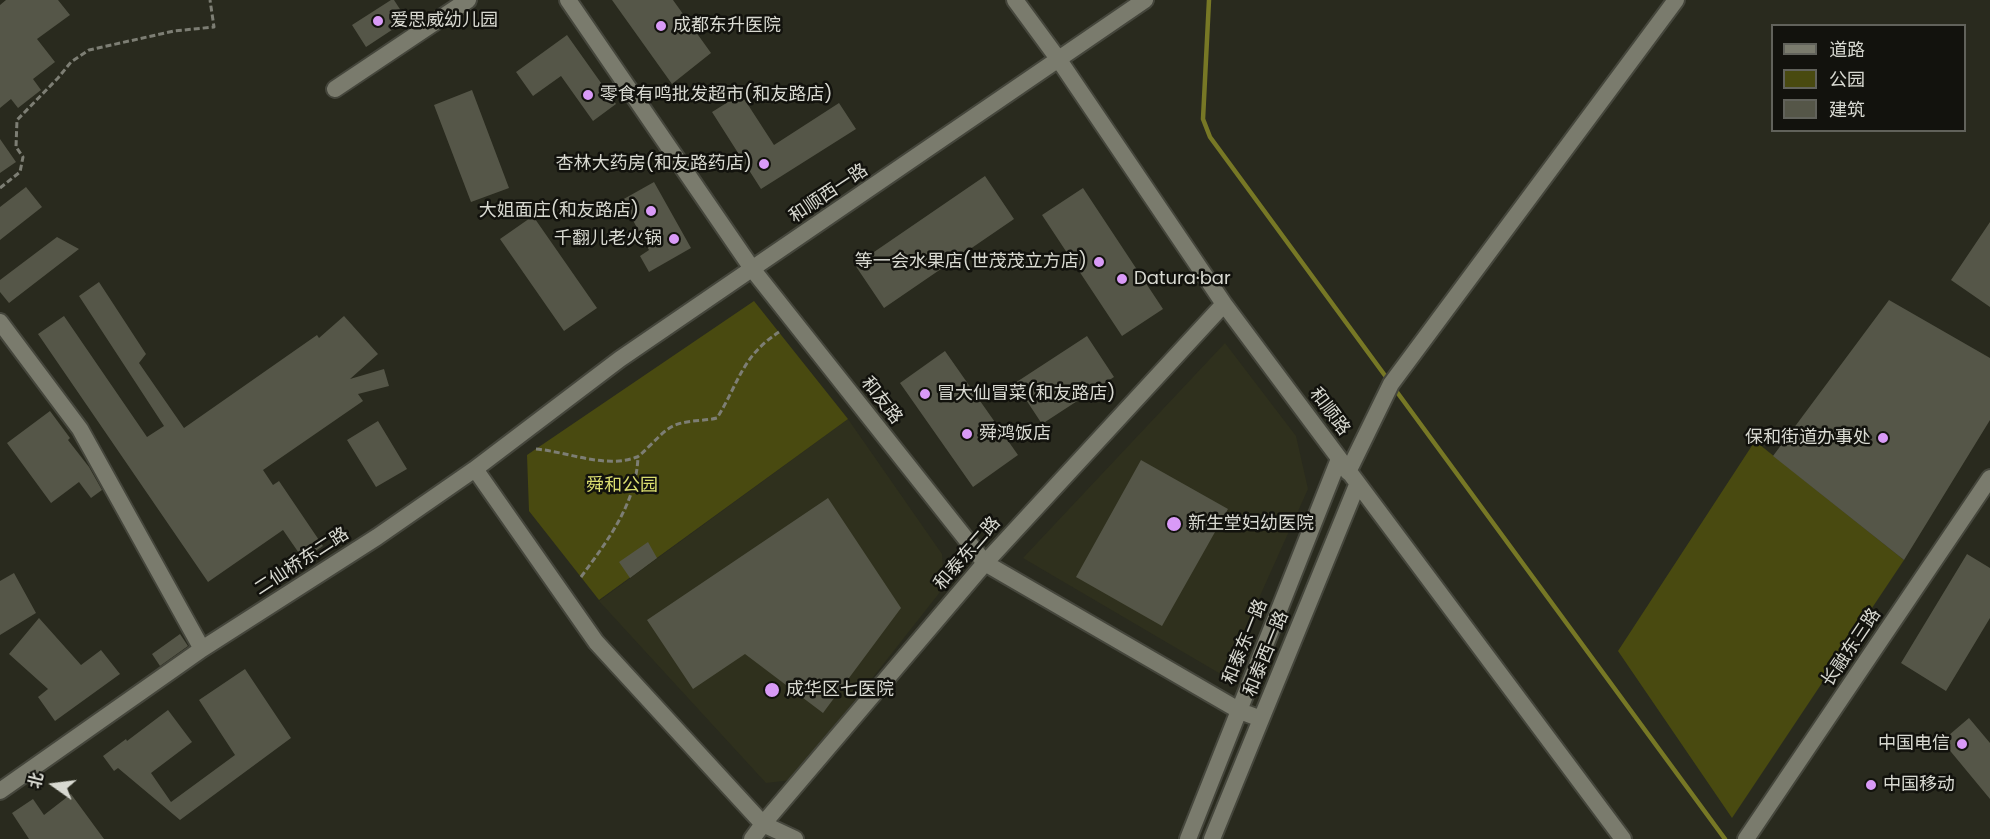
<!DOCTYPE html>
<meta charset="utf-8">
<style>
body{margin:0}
#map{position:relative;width:1990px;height:839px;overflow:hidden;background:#292a1e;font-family:Poppins,"Noto Sans SC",sans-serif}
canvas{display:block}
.legend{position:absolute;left:1771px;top:24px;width:195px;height:108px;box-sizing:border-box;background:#12120d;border:2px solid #61625b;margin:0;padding:8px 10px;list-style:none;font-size:18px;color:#d8d9d1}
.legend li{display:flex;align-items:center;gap:12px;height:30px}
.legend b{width:30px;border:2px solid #61625b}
.north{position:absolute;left:24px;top:755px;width:60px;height:60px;-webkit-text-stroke:4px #12120d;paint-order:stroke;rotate:284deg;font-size:16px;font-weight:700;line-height:24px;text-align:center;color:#d8d9d1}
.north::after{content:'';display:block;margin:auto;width:21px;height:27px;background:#d8d9d1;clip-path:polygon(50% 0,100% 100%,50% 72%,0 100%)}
</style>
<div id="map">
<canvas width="1990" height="839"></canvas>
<ul class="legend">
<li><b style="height:8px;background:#7a7b6d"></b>道路</li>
<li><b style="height:16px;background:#494a10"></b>公园</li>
<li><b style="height:16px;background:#555648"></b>建筑</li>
</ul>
<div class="north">北</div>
</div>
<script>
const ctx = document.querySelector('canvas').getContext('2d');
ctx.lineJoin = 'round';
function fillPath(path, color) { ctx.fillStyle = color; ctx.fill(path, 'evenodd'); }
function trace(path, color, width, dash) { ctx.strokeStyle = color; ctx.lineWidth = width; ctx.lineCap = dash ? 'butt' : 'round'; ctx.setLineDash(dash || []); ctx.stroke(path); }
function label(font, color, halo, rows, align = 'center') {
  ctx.font = font + ' Poppins,"Noto Sans SC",sans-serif'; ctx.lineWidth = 5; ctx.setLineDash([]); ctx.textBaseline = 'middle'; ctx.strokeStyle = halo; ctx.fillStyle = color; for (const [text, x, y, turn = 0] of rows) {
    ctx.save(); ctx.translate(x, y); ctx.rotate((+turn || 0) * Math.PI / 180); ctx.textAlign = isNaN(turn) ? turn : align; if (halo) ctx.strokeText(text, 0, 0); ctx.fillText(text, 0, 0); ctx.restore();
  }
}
const built = new Path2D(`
 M1225,343L1296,436L1308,489L1224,676L1023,558Z
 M848,419L942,554L944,587L792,780L766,783L599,601Z`);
const green = new Path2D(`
 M754,301L848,419L599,600L529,511L527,455Z
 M1755,441L1904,560L1732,818L1618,651Z`);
const stream = new Path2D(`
 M1209,0L1203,119L1210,137L1389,381
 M1394,388L1725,839`);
const building = new Path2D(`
 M6,0H58L70,15L37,39L55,62L33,79L41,90L18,108L11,99L0,108V5Z
 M391,0H394L407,20L366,47L352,25Z
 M612,0H673L711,53L672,84Z
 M567,35L616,104L593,121L561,76L533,96L516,72Z
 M472,90L509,188L471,202L434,105Z
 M741,94L774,145L839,103L856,129L761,189L712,112Z
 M0,139L16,162L0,173Z
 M985,176L1014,219L884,308L855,265Z
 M654,182L691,248L649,272L640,256L649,250L622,200Z
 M26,187L42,207L0,240V207Z
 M1083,188L1163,309L1122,336L1042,215Z
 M533,216L597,308L564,331L500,239Z
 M1990,222V307L1951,280Z
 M57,237L79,249L9,303L0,292V280Z
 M99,282L146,354L139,363L184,428L317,335L319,338L344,316L378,354L350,379L384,369L389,386L358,394L363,401L263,470L273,485L279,481L323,546L303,559L283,530L208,582L38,334L64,316L147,437L164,426L79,296Z
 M1889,300L1990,358V420L1904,560L1773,456Z
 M1087,336L1114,377L1042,424L1015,383Z
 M945,351L1018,455L973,487L900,383Z
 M50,411L70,438L68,440L89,467L102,490L91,498L79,482L51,503L7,443Z
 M378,421L407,469L376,487L347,440Z
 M1141,460L1228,509L1162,626L1076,577Z
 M828,498L901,608L823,713L745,654L693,689L647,620Z
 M648,542L657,558L630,578L619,562Z
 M1967,554L1990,568V618L1946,691L1901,663Z
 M14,573L36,613L0,635V581Z
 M39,618L81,665L101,650L120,674L55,721L38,697L48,689L9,654Z
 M180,634L188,646L160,666L152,654Z
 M245,669L291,738L180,820L118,768L114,771L103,756L126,739L127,741L168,710L192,742L151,773L171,802L235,755L199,700Z
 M1969,718L1990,743V799L1942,741Z
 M71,794L104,839H29L12,813L33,799L44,815Z`);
const path = new Path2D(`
 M0,188L20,172L23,157L16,147L17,120L58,78L71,62L89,50L174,31L214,27L210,0
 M536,449C569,452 605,469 637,457C642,455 659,435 668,429C682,419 701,422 717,418C739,383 741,357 779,332
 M581,577C608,540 636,504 638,457`);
const minor = new Path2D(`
 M568,0L753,270L985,563L1240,711L1261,719
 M1015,0L1059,60L1224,304L1623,839
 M335,89L468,0
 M0,322L80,429L202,649
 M475,469L596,642L763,824L795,839
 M1348,472L1391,384L1676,0
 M0,791L202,649L377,537L475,469L620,359L1145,0
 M752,839L763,824L985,563L1224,304
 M1188,839L1339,459
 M1212,839L1357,485
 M1746,839L1990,478`);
const markers = [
 [378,21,6,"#d99af7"],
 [661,26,6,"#d99af7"],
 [588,95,6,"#d99af7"],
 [764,164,6,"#d99af7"],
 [651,211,6,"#d99af7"],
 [674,239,6,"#d99af7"],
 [1099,262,6,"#d99af7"],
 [1122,279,6,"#d99af7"],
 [925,394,6,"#d99af7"],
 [967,434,6,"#d99af7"],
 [1883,438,6,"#d99af7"],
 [1174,524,8,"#d99af7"],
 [772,690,8,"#d99af7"],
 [1962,744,6,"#d99af7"],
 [1871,785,6,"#d99af7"]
];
const poiNames = [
 ["爱思威幼儿园",390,21],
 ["成都东升医院",673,26],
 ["零食有鸣批发超市(和友路店)",600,95],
 ["杏林大药房(和友路药店)",752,164,"right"],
 ["大姐面庄(和友路店)",639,211,"right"],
 ["千翻儿老火锅",662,239,"right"],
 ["等一会水果店(世茂茂立方店)",1087,262,"right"],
 ["Datura·bar",1134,279],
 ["冒大仙冒菜(和友路店)",937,394],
 ["舜鸿饭店",979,434],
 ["保和街道办事处",1871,438,"right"],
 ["新生堂妇幼医院",1188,524],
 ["成华区七医院",786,690],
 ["中国电信",1950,744,"right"],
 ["中国移动",1883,785]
];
const streetNames = [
 ["和顺西一路",829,194,-34],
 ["和友路",881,401,52],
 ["和顺路",1329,412,53],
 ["和泰东二路",968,554,-49],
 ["二仙桥东二路",302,562,-33],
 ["和泰东一路",1246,642,-68],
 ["长融东三路",1852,648,-56],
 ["和泰西一路",1267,654,-68]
];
const parkNames = [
 ["舜和公园",622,486]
];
fillPath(built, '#2f301d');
fillPath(green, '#494a10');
trace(stream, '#777825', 4.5);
fillPath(building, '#555648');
trace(minor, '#45463c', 20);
trace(path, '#7d7e74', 3, [6, 3]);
trace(minor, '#7a7b6d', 16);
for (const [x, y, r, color] of markers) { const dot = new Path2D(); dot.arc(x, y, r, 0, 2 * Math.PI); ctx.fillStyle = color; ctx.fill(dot); trace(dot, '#12120d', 2); }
label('18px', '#d8d9d1', '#12120d', poiNames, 'left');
label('18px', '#d8d9d1', '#12120d', streetNames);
label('18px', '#dbde70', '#12120d', parkNames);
</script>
